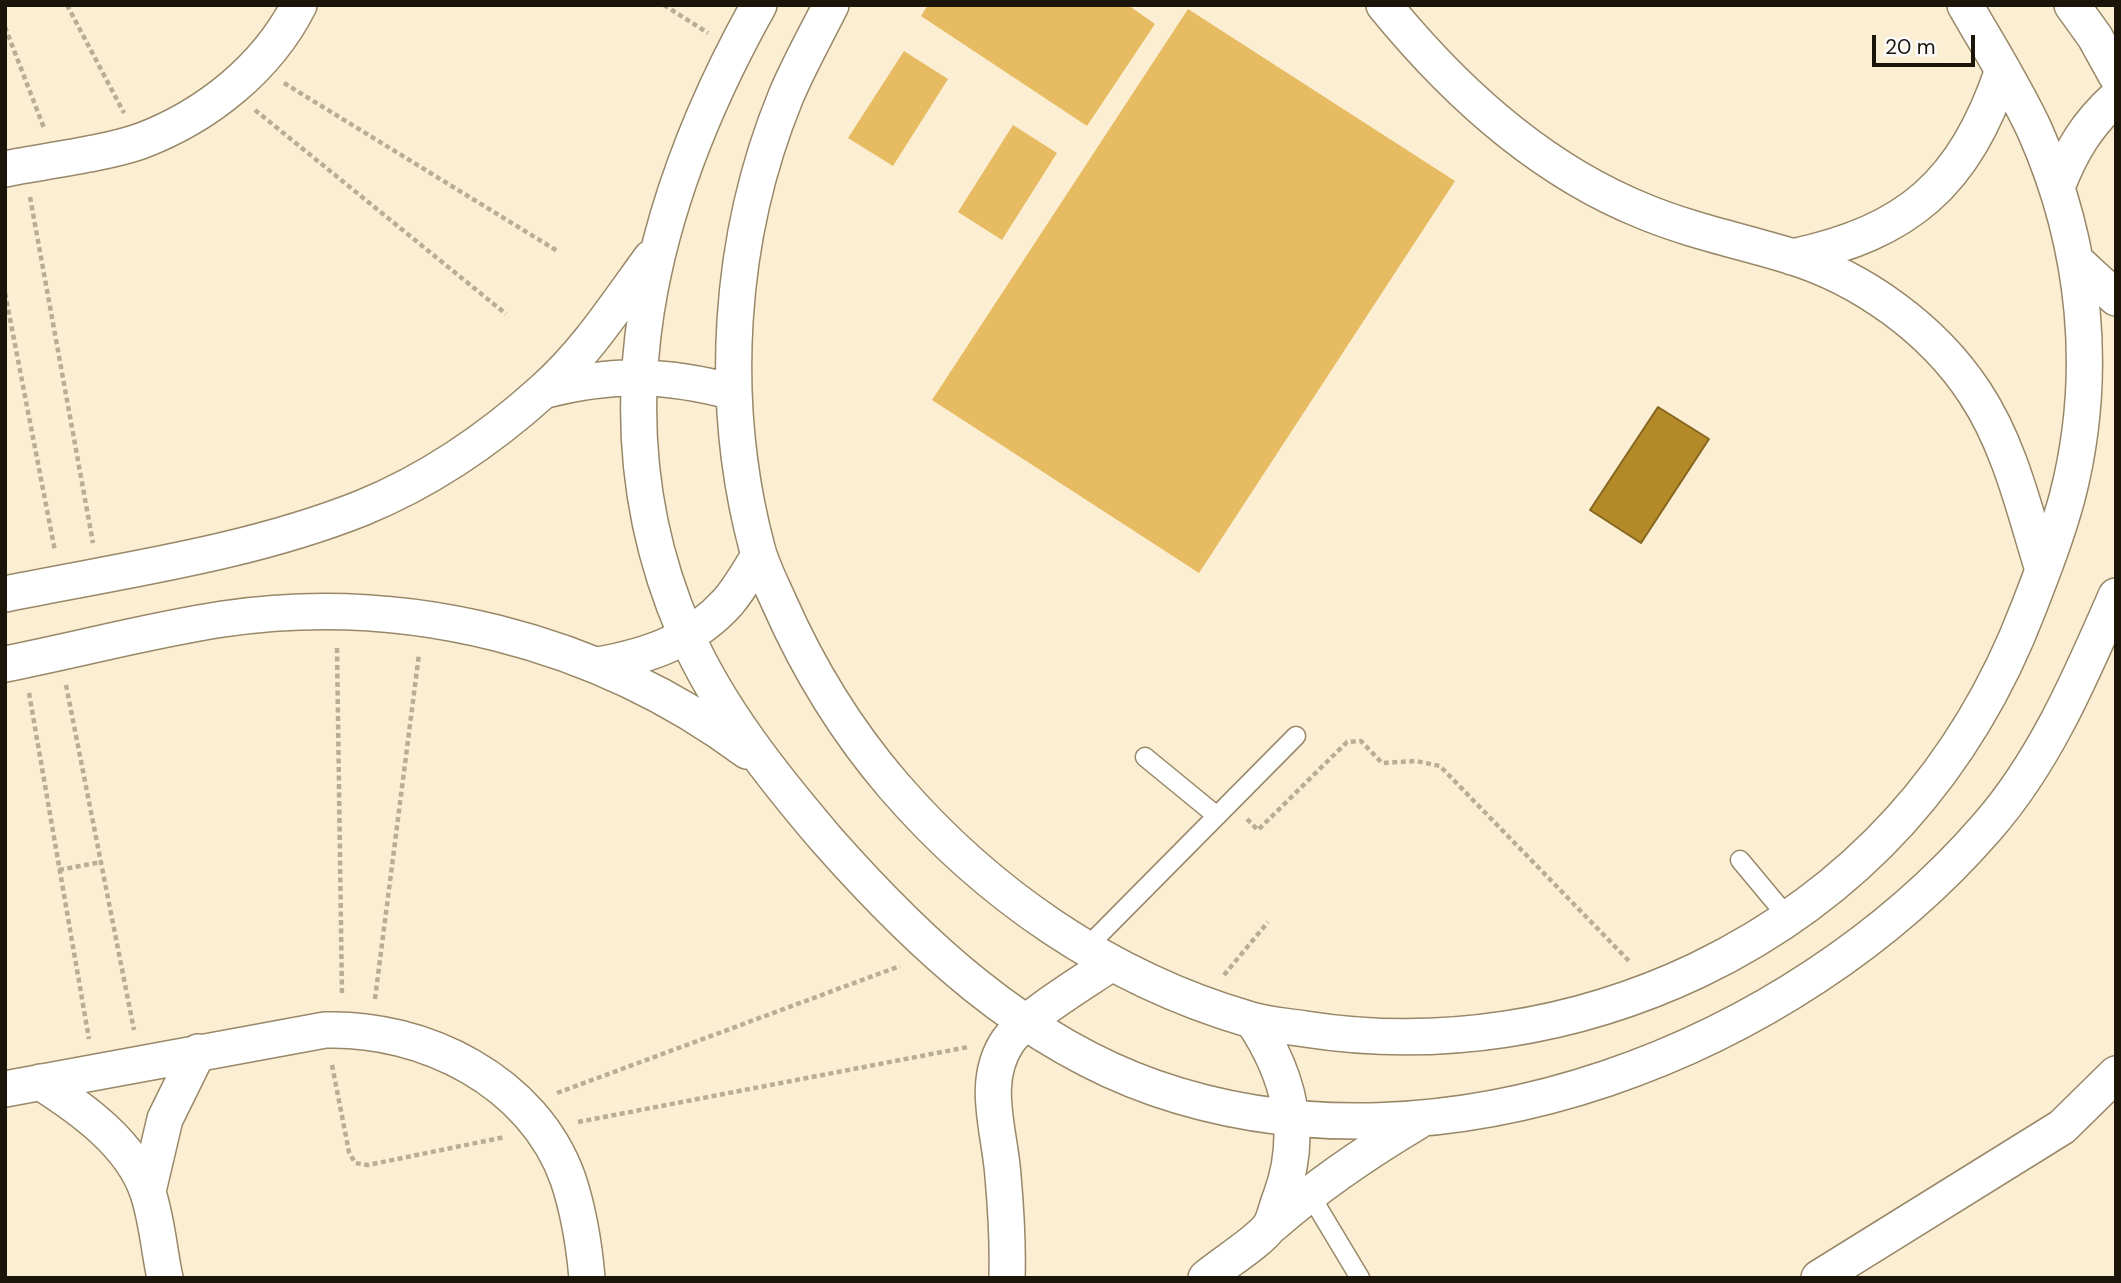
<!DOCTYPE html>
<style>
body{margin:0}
#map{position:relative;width:2121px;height:1283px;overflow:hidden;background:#fceed2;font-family:"DM Sans",sans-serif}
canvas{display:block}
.frame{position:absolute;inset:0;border:7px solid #1b1509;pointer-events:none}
.scale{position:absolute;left:1872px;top:35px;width:103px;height:32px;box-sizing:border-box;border:4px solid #1b1509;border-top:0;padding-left:9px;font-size:21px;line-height:24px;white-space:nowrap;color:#1b1509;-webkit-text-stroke:5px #fcfcfc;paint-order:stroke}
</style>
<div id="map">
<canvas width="2121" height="1283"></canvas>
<div class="frame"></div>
<div class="scale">20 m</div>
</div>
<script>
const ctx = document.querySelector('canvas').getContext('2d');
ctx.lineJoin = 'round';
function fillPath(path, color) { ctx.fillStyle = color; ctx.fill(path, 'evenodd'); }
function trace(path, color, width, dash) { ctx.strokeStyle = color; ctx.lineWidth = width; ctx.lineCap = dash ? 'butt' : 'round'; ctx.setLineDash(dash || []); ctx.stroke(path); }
const green = new Path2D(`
 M928,5H1128L1155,24L1087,126L921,16Z
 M1188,9L1455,181L1199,573L932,400Z
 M904,51L948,79L893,166L848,138Z
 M1013,125L1057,153L1002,240L958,212Z`);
const water = new Path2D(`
 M1658,407L1709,439L1641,543L1590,510Z`);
const path = new Path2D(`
 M67,5L124,113
 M664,5L708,33
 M5,27L44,128
 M284,83L559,252
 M255,110L506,314
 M30,197L93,543
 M5,293L55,551
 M337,648L342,996
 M66,685L134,1030
 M29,693L89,1039
 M1247,819L1258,830L1347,742L1361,741L1382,763L1416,761L1440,766L1629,961
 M59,870L101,862
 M1224,975L1268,922
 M375,999L419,654
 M332,1065L349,1152L355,1163L368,1165L505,1137
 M557,1093L900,966
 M578,1122L968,1047`);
const lane = new Path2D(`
 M1145,757L1217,816
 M1740,860L1790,920
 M1086,948L1296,736
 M1309,1193L1360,1278`);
const street = new Path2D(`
 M759,5C650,200 592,418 685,632C718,708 774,778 827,840C918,943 1023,1042 1155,1088C1442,1188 1794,1050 1987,827C2045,761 2081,676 2116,596
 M831,5C816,35 799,65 786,96C728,237 718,401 757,548C762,567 771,584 779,602C808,668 845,729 893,785C987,894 1108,978 1248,1019C1266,1025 1286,1026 1305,1029C1439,1050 1576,1028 1698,970C1856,894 1967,770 2029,607C2043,571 2057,535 2067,498C2099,375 2086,246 2035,131C2015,88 1989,47 1965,5
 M1384,5C1454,91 1539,169 1643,211C1691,231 1741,241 1790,256C1862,278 1933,329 1975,393C2010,446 2024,509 2043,570
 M2072,5L2095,37L2116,75
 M5,169C45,161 104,154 141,141C207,116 267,68 299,5
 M2057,187C2071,151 2087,124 2116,98
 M1792,257C1909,232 1964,184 2003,70
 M2078,263L2116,298
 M546,390C615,373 665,374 733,392
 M5,594C124,570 249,553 362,508C428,481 491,438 544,390C586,353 618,303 651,258
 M5,664C77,650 150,630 223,619C406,592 598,640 747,751
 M598,665C648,656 693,641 728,602C740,588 749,571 759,556
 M40,1082C81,1108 132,1144 148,1193C157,1220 159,1250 165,1278
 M5,1089L325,1030C424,1027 533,1081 568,1179C579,1212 584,1243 587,1278
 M148,1191L165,1119L198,1052
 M1272,1225C1318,1185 1365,1153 1417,1122
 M1007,1278C1008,1244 1006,1210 1003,1176C1000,1131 980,1082 1008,1041C1025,1017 1084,982 1110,964
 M1206,1278C1221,1265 1260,1241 1270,1226C1275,1218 1277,1205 1281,1196C1304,1133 1289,1075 1253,1021
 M1819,1278L2062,1127L2116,1074`);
fillPath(green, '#e6bb61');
fillPath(water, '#b48a28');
trace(water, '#86671f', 2);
trace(lane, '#988868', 21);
trace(street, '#988868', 38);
trace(path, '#b8ad95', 4.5, [5, 3.5]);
trace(lane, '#fff', 18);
trace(street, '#fff', 35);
</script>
